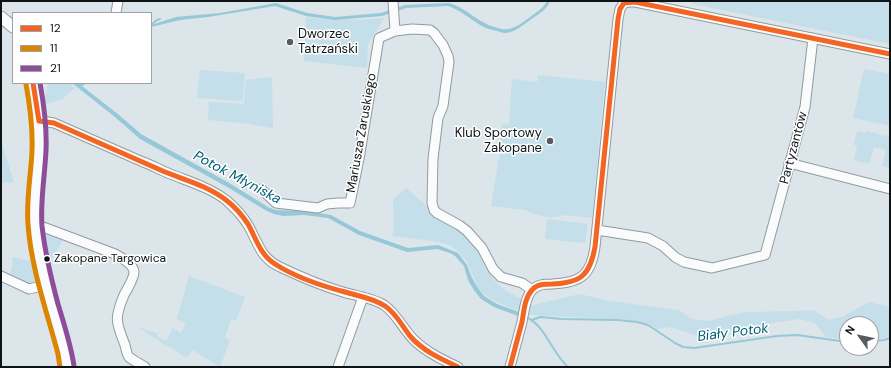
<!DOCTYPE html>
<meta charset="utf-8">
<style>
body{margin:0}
#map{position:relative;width:891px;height:368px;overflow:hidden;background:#dce5e9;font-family:"DM Sans",sans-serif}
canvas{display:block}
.frame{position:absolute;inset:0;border:2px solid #0e1416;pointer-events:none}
.legend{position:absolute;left:12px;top:12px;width:140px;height:72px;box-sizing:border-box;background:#fff;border:1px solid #9fa1a2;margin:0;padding:5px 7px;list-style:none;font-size:12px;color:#0e1416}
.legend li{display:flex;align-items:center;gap:8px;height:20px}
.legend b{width:20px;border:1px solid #9fa1a2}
.north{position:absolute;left:839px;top:316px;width:40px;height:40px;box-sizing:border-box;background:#fff;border:1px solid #9fa1a2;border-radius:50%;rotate:303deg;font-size:11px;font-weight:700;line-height:16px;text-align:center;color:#0e1416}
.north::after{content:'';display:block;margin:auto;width:14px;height:18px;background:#565d60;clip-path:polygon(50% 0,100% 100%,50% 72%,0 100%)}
</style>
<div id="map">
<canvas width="891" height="368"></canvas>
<div class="frame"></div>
<ul class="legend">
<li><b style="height:5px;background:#f26522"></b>12</li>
<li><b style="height:5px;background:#dc8502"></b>11</li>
<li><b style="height:5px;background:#8e4d99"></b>21</li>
</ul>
<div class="north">N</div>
</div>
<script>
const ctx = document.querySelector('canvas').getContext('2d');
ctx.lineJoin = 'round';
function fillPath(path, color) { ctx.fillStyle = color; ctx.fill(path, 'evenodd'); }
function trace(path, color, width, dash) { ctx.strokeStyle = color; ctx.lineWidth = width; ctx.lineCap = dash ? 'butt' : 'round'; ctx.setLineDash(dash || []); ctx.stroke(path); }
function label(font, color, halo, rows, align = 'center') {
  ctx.font = font + ' "DM Sans",sans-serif'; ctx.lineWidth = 3; ctx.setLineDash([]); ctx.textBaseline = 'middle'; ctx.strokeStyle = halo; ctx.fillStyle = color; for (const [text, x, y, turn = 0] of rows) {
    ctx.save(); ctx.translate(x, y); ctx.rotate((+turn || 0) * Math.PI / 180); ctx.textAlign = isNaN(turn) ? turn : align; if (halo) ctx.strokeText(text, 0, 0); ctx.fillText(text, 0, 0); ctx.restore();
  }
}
const green = new Path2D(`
 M693,1H890V44L692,4Z
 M306,17C332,20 358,21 384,18L368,44L367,68L304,61Z
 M864,69L890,74V126L853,118Z
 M200,70L245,73L243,101L197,98Z
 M538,75L605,82L592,218L565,215L558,217H548L537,215L525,210L491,206L500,151L502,124L509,125L512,79L537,82Z
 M272,77L273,128L242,123L208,120L209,102L244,104L246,80Z
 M48,83H70L75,88L62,99L44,105Z
 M857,131L866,133L867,131L886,136V135L890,136V168L882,166L886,150L874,147L869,164L854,160L857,146L854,145Z
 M1,142L2,144L14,182L1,183Z
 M406,188L428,207L430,212C443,221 460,228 470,240C478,249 481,260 487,270C493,282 509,294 522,299L519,311L497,302L485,295L478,287L468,264L464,258L459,252L449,245L440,242L392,236L394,230L393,200Z
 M547,219L588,224L585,243L545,239Z
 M43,232L64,239L51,260L50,255H47Z
 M13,257L34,262L38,279C29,290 19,282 9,277L13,261L12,260Z
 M189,276L245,297L236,321L231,319L225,338L230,340L220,367L193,350L187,358L140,329L141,327L148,331L149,330L158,334L157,336L166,341L173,328L181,333L186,324L176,318L178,315Z
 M580,294L609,301L679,310L692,319L709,321L731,315L747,312L799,311L813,310L829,320L842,317L869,302L890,307V336L884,338L871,339V324H847V340L826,337L815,323L799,319L748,327L700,337L671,327L657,329L649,324L637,321L619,319L528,315L529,306Z`);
const water = new Path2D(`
 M547,1H550C547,10 537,15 530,20C525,24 513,33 506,33C503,33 500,32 497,31C491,30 485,28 480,25C469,18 460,10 448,6L406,8L382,16L335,20L306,16L275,6L208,17L180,20L151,27V25L176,17L220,13L276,3L307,13L335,17L381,13L405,5L449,3C467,8 479,24 498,28C501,29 504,30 507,29C515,29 523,22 529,18C535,13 544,8 547,1Z
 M72,83H78L80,84L82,83H87L82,86L119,115L141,134L231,184L268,207L275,210L305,211L331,215L360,231L408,248L438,245L458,253L467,265L472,278L478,288L484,296L497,304L524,314L523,318L494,307L481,299L474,290L468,280L464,266L455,256L450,253L437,249L407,252L359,235L328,218L304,215L283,216L274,214L265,210L229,188L140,139L115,117Z`);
const stream = new Path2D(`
 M151,25L157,20L160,19
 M526,317C545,325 552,353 568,367
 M532,320L540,317L562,319L618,320L637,322L648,325L675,343L683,347L694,348L777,336L797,335L847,342
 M871,341L884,340L890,338`);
const minor = new Path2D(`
 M393,1L395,31
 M116,13L118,1
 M39,121L48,122L54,123C84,136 114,149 143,162C152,165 160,170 168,173C187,181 209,187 226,200C234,207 242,215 248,225C258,242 260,258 280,267C299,276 319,285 340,291C354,296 371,297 384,305C396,313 403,329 414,340C426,352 443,360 458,367
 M789,163L890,189
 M261,189L276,203L318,208L327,204L338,203H350L359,159L379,38L395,31L412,29L430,30L434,33L443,45L448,56L449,62L443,106L438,118L433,159L432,203L434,210L437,213L459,225L467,231L482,248L493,269L501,277L522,283L532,290
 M35,224L115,254C121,257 134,265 134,272C134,279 127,289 124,295C114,319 116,322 125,345C126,349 127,355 129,357C132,360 141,364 145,367
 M597,230L648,238L663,246L675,257L684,262L712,268L765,255L805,107L813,38
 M1,276L29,289L46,285
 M338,367L363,297
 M510,367C514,352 518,337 522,322C524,312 525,298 532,290C538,284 545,284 552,284C581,283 591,275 595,247L618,19L620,9L624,3L629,2H635L890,54`);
const major = new Path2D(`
 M1,17L13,27
 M33,83C37,105 40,127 39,150C38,175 33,200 35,225C39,269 54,311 65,353L67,367`);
const bus1 = new Path2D(`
 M33,83L39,121L54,123C91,139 128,156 165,172C185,180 208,186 226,200C234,206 242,215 248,224C256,238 260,255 275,264C295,277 322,286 345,292C358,296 373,298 385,306C396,313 402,326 410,336C423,351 441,359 458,367
 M510,367C514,352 518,337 522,322C524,312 524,299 532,290C537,284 544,284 552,284C581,283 590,275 595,247L618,19L620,9L624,3L635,2L890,54`);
const bus2 = new Path2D(`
 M26,84C30,106 33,128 32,151C31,175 26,199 28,224C31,268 47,312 58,354L60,367`);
const bus3 = new Path2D(`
 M40,83C44,105 47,127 46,150C45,175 40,201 42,226C45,253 51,278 58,304C64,324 71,345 74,366`);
const markers = [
 [290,42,4,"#565d60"],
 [550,141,4,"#565d60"],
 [47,259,3.5,"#0e1416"]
];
const busNames = [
 ["Zakopane Targowica",54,259]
];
const poiNames = [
 ["Dworzec",298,35],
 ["Tatrzański",298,50],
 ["Klub Sportowy",542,134,"right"],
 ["Zakopane",542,149,"right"]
];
const streetNames = [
 ["Mariusza Zaruskiego",362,133,-80],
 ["Partyzantów",794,148,-75]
];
const waterNames = [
 ["Potok Młyniska",237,178,28],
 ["Biały Potok",733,333,-7]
];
fillPath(green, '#c4dfe9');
fillPath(water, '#97c8d8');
trace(stream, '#97c8d8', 2);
trace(minor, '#939a9d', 11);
trace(major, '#939a9d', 13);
trace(minor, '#fafbfc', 9);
trace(major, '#fafbfc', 11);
trace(bus1, '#f26522', 5);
trace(bus2, '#dc8502', 5);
trace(bus3, '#8e4d99', 5);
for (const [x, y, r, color] of markers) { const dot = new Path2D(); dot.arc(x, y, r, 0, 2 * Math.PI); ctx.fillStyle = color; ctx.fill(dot); trace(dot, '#fff', 1.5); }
label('12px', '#0e1416', '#fff', busNames, 'left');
label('13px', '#0e1416', '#fff', poiNames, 'left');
label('13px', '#0e1416', '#fff', streetNames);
label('italic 14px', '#005e74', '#fff', waterNames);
</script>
